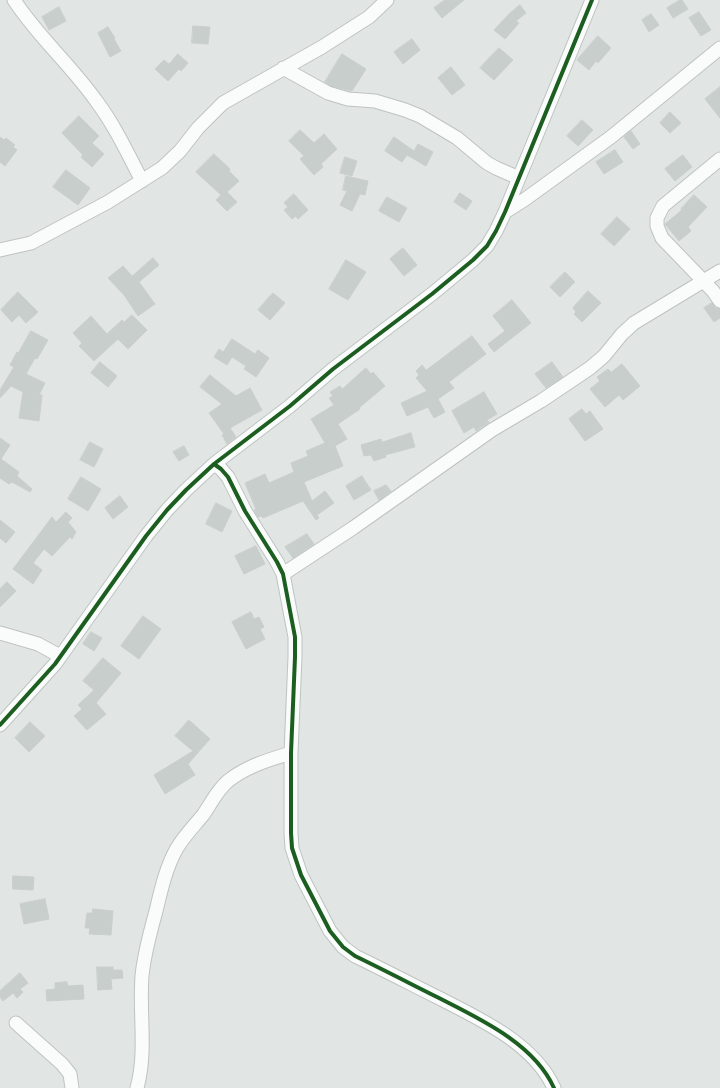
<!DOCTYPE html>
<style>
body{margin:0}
canvas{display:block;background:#e1e6e4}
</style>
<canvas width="720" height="1088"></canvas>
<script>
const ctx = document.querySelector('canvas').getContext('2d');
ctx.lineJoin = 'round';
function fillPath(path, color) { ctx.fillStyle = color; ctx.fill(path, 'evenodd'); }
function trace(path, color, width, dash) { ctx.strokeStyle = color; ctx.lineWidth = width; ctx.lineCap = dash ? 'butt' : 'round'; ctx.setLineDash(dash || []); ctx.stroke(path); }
const building = new Path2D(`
 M445,0H464L442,18L434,8Z
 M680,0H682L688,9L673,18L667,8Z
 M520,5L526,13L516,21L519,23L505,39L494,30L509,14Z
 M59,7L66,21L49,30L42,17Z
 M699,12L711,30L701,36L689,18Z
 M651,14L659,25L649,32L642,20Z
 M193,26L210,27L208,44L192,43Z
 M108,27L115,38L114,39L121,51L110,57L98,33Z
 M598,36L611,48L598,63L596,61L589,70L577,60Z
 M412,39L420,50L403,64L394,52Z
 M499,48L513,60L494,80L480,68Z
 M178,54L188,63L181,71L179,69L168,81L155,69L164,60L169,64Z
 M342,54L366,69L352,91L331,86L325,82Z
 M451,67L465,85L452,95L438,78Z
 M720,87V118L705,99Z
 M670,112L681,123L670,133L660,123Z
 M79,116L99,136L92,143L104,154L92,167L81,157L83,155L62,133Z
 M582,120L593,130L578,146L567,136Z
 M300,130L314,143L324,134L337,149L321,164L323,167L314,175L300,159L304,156L289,141Z
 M631,131L640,144L633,149L624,137Z
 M0,137L4,140L6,138L15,145L13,147L17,150L5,166L0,162Z
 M394,137L414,151L418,144L433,152L426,166L407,155L402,162L385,151Z
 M615,150L623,162L604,174L596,162Z
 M214,154L230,169L229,171L239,181L227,192L237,202L227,211L216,200L221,195L196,172Z
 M683,155L692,167L675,181L665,169Z
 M345,157L357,161L352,176L340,173Z
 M66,170L90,188L78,205L53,187Z
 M346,176L368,181L365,195L360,194L352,211L340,205L347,191L343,190Z
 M460,193L472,201L466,210L454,202Z
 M294,194L308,210L298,219L296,216L292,219L284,210L288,207L284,203Z
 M694,195L707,207L688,227L691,231L679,241L665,224L682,210L681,209Z
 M387,197L407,208L399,222L379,211Z
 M617,217L630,229L614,246L601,234Z
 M403,248L417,265L404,276L390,259Z
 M153,258L159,265L139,282L155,304L138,316L124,295L108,278L123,266L132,276Z
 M346,260L366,272L348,300L329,289Z
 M565,272L575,282L560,297L550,287Z
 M588,291L601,303L582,322L574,314L576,312L573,308Z
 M18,292L38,312L26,323L19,315L12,322L1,310Z
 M273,293L285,303L270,320L258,310Z
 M512,300L531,323L494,352L488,344L505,331L493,316Z
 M712,303L716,308L720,309V318L714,322L704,308Z
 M132,315L147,330L128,349L118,339L94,361L79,346L82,343L73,333L91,316L107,334L122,320L124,322Z
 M31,331L48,340L37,359L35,358L26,374L45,383L39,395H42L39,421L19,418L23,392L11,386L0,398V390L14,367L10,365L17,352L18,353Z
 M472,336L486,354L449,382L454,388L438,399L445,412L434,418L428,407L407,416L401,403L427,391L416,378L419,375L416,371L422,365L426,370Z
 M232,339L255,354L258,350L269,358L256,377L244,369L246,366L232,357L227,365L214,357L219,349L223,352Z
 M100,362L117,376L108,387L91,373Z
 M552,362L563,377L546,388L535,374Z
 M622,364L640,386L623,400L619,395L605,407L590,389L600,381L597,377L608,369L611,372Z
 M366,368L371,374L373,372L385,386L359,408L360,409L338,424L347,439L335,446L343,466L304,482L312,501L325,491L334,503L317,515L319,518L316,520L303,501L263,518L262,516L258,517L254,510L256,509L245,483L265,474L269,483L294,472L291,463L308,456L306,451L325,443L311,419L334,405L329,398L333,396L330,392L340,386L342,389Z
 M210,375L236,396L250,388L262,410L230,428L236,437L227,444L222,435L224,434L209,413L222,404L200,387Z
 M484,392L497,414L487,420L489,422L476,431L474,427L464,433L452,411Z
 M582,409L586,414L590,411L603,429L585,441L569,419Z
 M411,433L415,447L385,455L386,457L374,461L371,455L364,456L361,445L381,439L382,442Z
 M0,438L10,445L1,459L19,472L17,476L32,489L30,492L12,482L9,484L0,478Z
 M90,442L103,449L94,467L80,460Z
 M184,446L189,455L179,461L173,452Z
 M362,476L371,490L354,500L346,486Z
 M81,477L101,489L88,511L68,499Z
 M386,485L391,491L379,500L374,491Z
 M120,496L128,507L113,519L105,508Z
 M216,503L232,511L222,532L206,524Z
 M66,512L72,518L68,522L76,532L72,539L70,537L52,556L44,549L33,563L42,570L33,584L13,569L52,517L56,522Z
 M0,520L15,532L6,543L0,538Z
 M307,534L314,544L293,558L285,547Z
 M256,546L265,564L244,574L235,556Z
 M7,582L16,591L0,607V589Z
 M251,612L254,619L259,617L264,627L260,629L265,639L246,649L232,622Z
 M143,616L161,629L139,659L121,646Z
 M91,632L102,638L94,651L83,644Z
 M103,658L121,673L96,703L106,714L87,730L74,716L82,709L78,705L94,690L83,681Z
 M189,720L210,739L188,764L195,775L165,794L154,775L193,751L175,736Z
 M30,722L45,736L29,752L15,738Z
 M13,876L34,877L33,890L13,889Z
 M45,899L49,919L24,924L20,904Z
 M93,909L113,911L111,935L89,934L90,928H85L87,913H92Z
 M97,967H113V970H122L123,978L111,979L112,989L98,990Z
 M20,973L28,983L20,989L23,992L17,998L13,993L3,1001L0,997V991Z
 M67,982L68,986L83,985L84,999L47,1001L46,990L55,989V983Z`);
const minor = new Path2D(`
 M14,0C38,37 72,66 97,102C115,126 128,154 142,181
 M283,68L328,93L348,99L375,101L405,110L420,116L457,138L487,163L496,168L519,178
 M720,159L663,206L657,218V226L662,238L713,291L720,301
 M505,212L524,200L611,137L720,48
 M0,250L31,243L108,202L162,168L180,151L198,128L223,103L322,47L369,17L387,0
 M214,464L221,469L228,477L245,511L277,562L283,574L295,637V657L291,753V833L292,848L301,875L330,931L343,947L355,956C382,969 409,983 437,997C478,1018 534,1043 554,1088
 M283,574L353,528L492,430L541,401L590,368L604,356L622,334L634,323L720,271
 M0,633L38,644L60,656
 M0,725L55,664L146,536L167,510L186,490L214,464L290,406L333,369L432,294L473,260L487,246L496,231L505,212L592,0
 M16,1023L62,1064L70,1074L72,1088
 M137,1088C147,1051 139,1014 142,976C144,954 150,933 156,911C161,890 166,867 177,848C184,836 194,826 203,815C211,804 217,790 228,781C247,766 268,760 291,753`);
const cycleway = new Path2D(`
 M214,464L221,469L228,477L245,511L277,562L283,574L295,637V657L291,753V833L292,848L301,875L330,931L343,947L355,956C382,969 409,983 437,997C478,1018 534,1043 554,1088
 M0,725L55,664L146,536L167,510L186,490L214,464L290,406L333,369L432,294L473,260L487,246L496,231L505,212L592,0`);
fillPath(building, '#c8cecc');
trace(building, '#cacfcd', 1);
trace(minor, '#bec3c1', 15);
trace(minor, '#fafbfb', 13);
trace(cycleway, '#1b5e20', 4);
</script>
